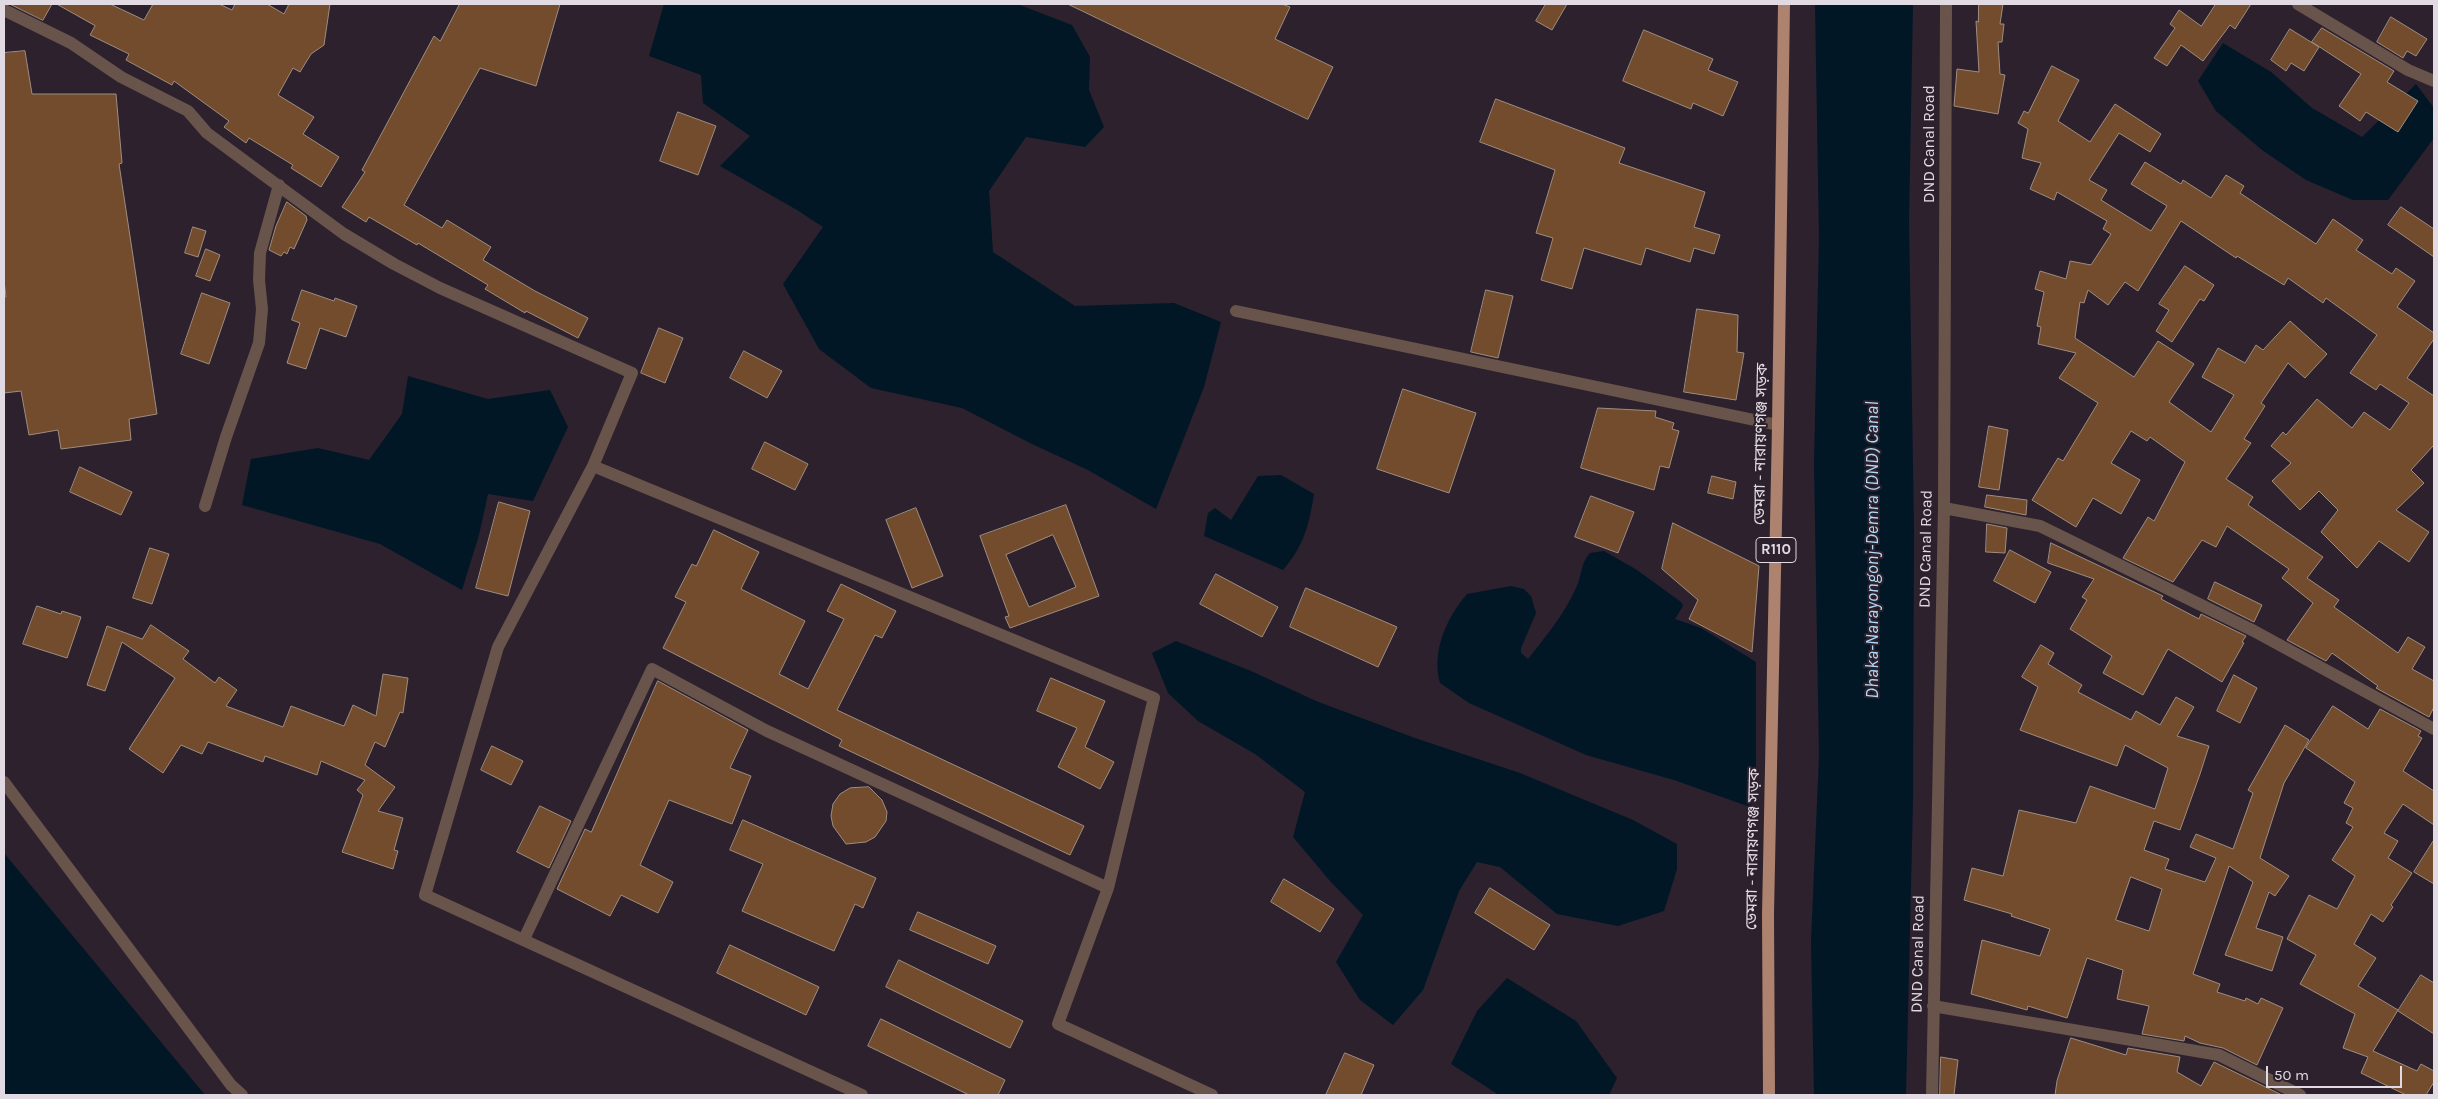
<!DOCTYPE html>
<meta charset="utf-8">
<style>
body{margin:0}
#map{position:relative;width:2438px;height:1099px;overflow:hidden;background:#2c212d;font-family:Karla,sans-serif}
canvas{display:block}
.frame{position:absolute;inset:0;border:5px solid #e1dae2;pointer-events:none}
.scale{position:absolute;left:2266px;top:1066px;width:136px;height:22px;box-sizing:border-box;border:2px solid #e1dae2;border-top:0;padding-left:6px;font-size:15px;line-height:18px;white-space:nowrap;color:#e1dae2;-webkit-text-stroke:4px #2c212d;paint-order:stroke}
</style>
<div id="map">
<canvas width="2438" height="1099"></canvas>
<div class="frame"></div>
<div class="scale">50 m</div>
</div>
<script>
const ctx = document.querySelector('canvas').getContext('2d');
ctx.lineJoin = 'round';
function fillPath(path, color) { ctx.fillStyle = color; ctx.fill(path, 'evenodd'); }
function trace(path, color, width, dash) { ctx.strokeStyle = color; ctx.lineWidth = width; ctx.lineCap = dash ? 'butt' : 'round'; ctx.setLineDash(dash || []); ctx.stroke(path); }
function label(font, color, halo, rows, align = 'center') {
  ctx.font = font + ' Karla,"Noto Sans Bengali",sans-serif'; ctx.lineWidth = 4; ctx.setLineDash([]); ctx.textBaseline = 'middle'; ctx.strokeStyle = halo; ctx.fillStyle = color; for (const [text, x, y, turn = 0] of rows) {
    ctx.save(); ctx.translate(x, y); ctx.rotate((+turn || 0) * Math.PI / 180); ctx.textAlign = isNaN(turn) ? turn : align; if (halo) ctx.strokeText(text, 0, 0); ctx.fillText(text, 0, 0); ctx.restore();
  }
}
const water = new Path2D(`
 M664,4H1017L1072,25L1090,57L1089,90L1104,127L1085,147L1026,137L989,191L993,252L1075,306L1174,303L1221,322L1204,387L1156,509L1088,470L1030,443L962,408L871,388L819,349L783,284L823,227L797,210L720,166L750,136L703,103L701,75L649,56Z
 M1815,4H1913L1909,220L1914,528L1913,802L1906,1095H1814L1811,941L1819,756L1814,463L1819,239Z
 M2223,43L2271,72L2312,108L2362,137L2416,84L2434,108V138L2388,200H2353L2306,180L2262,150L2216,111L2198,81Z
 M408,376L488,399L550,390L568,427L533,501L488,494L479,535L462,590L380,544L242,505L251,459L318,448L369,460L402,414Z
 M1281,475L1314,494C1309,525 1304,546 1283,570L1204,536L1208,513L1215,508L1231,520L1258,476Z
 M1604,551L1637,570L1681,602L1683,606L1675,619L1701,628L1756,662V789L1750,807L1674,780L1586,755L1469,703L1440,683C1431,652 1447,617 1467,594L1511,586L1524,589L1531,596L1536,613L1521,648V653L1528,659C1546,636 1564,615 1576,588C1582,576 1580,564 1590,553Z
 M1176,641L1251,671L1316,701L1415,738L1520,773L1633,820L1677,844V869L1664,911L1618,926L1557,914L1500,867L1477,862L1459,891L1423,990L1393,1025L1360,1000L1336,962L1363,915L1330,881L1293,837L1305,792L1255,754L1198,721L1168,693L1152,653Z
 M4,853L205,1095H4Z
 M1507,978L1576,1021L1617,1078L1609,1095H1499L1451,1064L1477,1011Z`);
const building = new Path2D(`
 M10,4H52L43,20Z
 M57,4H110L144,20L153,4H219L232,10L235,4H267L284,14L289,4H330L324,45L311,54L300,72L293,68L278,95L314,117L303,134L339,157L321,187L291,168L293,165L249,138L246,143L224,127L229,121L174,81L172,85L126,60L129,54L90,35L95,26Z
 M460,4H560L536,86L480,68L404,205L442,228L447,220L491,247L483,260L535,291L588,318L578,338L526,311L525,313L485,289L488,285L418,243L417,245L369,217L366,222L342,207L365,172L362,170L434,36L440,41Z
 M1068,4H1282L1290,7L1275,39L1333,67L1308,119Z
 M1546,4H1567L1552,30L1536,21Z
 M1979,4H2003L2000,24H2004L2002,42H1998L2000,74L2005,75L1998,114L1954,106L1957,69L1979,72L1976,21L1978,22Z
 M2216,4H2251L2235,29L2230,25L2203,61L2181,45L2167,66L2154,58L2175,28L2170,24L2179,10L2201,26Z
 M2391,17L2427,39L2416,56L2407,51L2403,58L2377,42Z
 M2322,28L2394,71L2387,82L2418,101L2398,132L2366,112L2360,121L2339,106L2361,74L2312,42Z
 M2290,29L2319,47L2304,71L2291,63L2286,71L2271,60Z
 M1644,30L1713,59L1708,70L1738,82L1723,116L1693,103L1691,109L1623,81Z
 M25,51L32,94H116L122,163L119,164L157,414L129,419L131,440L61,449L58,430L29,435L21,391L4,393V297H6L4,281V53Z
 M2052,66L2079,80L2058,121L2090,142L2115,104L2161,134L2150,152L2119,133L2089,180L2107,190L2101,200L2151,231L2167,206L2131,184L2145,162L2181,184L2183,180L2211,198L2226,175L2244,186L2240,193L2316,244L2333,219L2363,240L2356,250L2392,274L2396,268L2415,281L2397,307L2434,333V339L2407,378L2434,396V445L2411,470L2424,483L2396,510L2429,532L2409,562L2379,541L2357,568L2321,532L2338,510L2319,491L2300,510L2272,481L2291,463L2271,446L2283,432L2286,435L2317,399L2352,428L2364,412L2390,430L2409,403L2380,384L2376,390L2350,373L2377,335L2326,298L2323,303L2288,278L2284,285L2237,256L2236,258L2181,221L2138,291L2125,282L2108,305L2088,290L2084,303L2080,302L2075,338L2134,377L2158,341L2194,364L2169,402L2211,432L2234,395L2202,377L2218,348L2245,363L2256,345L2263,350L2290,321L2327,354L2305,378L2288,363L2261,403L2265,406L2244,439L2251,443L2226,479L2253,497L2248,505L2323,557L2307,578L2339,600L2334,607L2398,653L2408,637L2425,647L2412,669L2434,681V707L2429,717L2376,688L2378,686L2332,653L2326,661L2287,640L2313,603L2282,578L2289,569L2227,526L2216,547L2202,540L2173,582L2123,558L2148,517L2154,521L2185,462L2150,437L2147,441L2131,431L2111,463L2140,480L2121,514L2093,498L2076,527L2032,500L2058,458L2063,461L2098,403L2059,378L2076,353L2038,344L2041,327L2037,326L2044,292L2035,289L2040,271L2066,279L2070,261L2091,265L2111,234L2103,229L2107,221L2057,192L2054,200L2030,189L2041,163L2022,158L2028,129L2018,123L2024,111L2028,113Z
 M1496,99L1625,148L1619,163L1705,192L1694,227L1720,235L1714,254L1694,248L1690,262L1646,248L1641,265L1584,248L1572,289L1541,280L1553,238L1536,233L1555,170L1480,142Z
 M678,112L716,126L698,175L660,161Z
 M287,202L306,216L307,220L294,249L290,247L287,254L284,252L281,256L269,250L276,226Z
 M2401,207L2434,229V257L2388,225Z
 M193,227L206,231L198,257L185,253Z
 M206,249L220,255L210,281L196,276Z
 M2185,266L2214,285L2204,301L2200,299L2172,342L2156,331L2169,310L2159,304Z
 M302,290L334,301L335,298L357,306L346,337L320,328L306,369L287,363L300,323L292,320Z
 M1486,290L1513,296L1498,358L1471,352Z
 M202,293L230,303L209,364L181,354Z
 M1697,309L1738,315L1737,352L1744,353L1736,400L1684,392Z
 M659,328L683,338L665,383L641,373Z
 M744,351L782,371L767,398L730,378Z
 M1403,389L1476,413L1449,493L1377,469Z
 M1598,408L1656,411L1655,417L1674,423L1672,429L1679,431L1669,468L1660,466L1654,490L1581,468Z
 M1989,426L2008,430L1999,490L1979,487Z
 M765,442L808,464L795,490L752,469Z
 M80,467L132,492L121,515L70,492Z
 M1712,476L1736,482L1733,499L1708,493Z
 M1987,495L2027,500L2026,515L1985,507Z
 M1591,496L1634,512L1618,553L1575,537Z
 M499,502L530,511L508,596L476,588Z
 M1066,505L1099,596L1010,628L1005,617L1009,616L980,536ZM1053,535L1076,587L1029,607L1006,555Z
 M916,508L943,576L912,588L886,520Z
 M1673,523L1759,566L1752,652L1689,619L1698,600L1662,569Z
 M1987,524L2007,528L2005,553L1986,552Z
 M714,530L759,552L741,589L805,621L779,674L808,689L844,619L827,611L841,584L896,611L882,638L875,635L837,710L1084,826L1070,855L839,746L842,740L663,648L686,602L675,597L692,564L696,566Z
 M2051,543L2163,596L2161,599L2199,619L2201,614L2246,636L2242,642L2244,643L2222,682L2168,649L2143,695L2103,673L2112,656L2070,629L2087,600L2082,597L2094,579L2048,563Z
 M150,548L169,554L152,604L133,598Z
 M2010,550L2051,572L2035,603L1994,581Z
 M1216,574L1278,607L1262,637L1200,604Z
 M2215,582L2262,605L2254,622L2208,599Z
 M1306,588L1397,627L1378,667L1290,627Z
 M37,606L61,614L62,611L81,617L67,658L23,644Z
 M151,625L189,651L183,659L215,683L219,677L237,690L226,706L283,727L291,706L344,726L353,705L376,716L383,674L408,678L403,713L400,712L385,747L375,742L365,765L395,787L378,811L403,818L394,850L398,851L393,869L342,852L363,795L357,790L365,780L321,761L317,775L265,756L263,762L208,742L202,754L181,745L163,773L129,749L175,678L122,642L105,691L87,685L107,626L142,639Z
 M2041,645L2054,653L2048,664L2082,685L2078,692L2131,720L2136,711L2160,725L2176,697L2194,707L2177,736L2209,746L2200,774L2180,830L2154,821L2144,850L2169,859L2165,869L2205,882L2216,858L2190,847L2196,834L2233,849L2253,793L2248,790L2285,725L2309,740L2284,783L2260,858L2289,876L2275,896L2269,892L2256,928L2283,937L2272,971L2225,955L2253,882L2229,866L2193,974L2220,984L2217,992L2245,1001L2246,998L2258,1004L2261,998L2283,1008L2257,1065L2223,1048L2200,1043L2185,1036L2184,1041L2142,1034L2149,1006L2117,999L2123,970L2087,958L2067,1018L2028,1006L2027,1010L1971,994L1982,940L2040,956L2050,929L2011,916L2012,914L1964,900L1972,868L2003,876L2019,810L2076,823L2090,786L2155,809L2168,768L2125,745L2117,766L2020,730L2038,687L2022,677ZM2131,877L2162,889L2149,931L2116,920Z
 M2234,675L2257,688L2240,723L2217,711Z
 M1051,678L1105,701L1085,747L1114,762L1100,789L1058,767L1077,728L1037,711Z
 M658,681L748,730L730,768L751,776L732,824L669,800L640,865L673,882L658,913L621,895L610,916L557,889L585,829L591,832Z
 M2333,706L2368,729L2380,709L2421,731L2418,736L2422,738L2403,771L2434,791V825L2403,804L2384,833L2398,841L2388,858L2412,873L2391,905L2393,907L2383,922L2371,914L2354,944L2376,958L2358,986L2398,1010L2373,1051L2417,1071L2421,1064L2434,1071V1082L2426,1095H2406L2361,1073L2368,1057L2343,1048L2355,1014L2300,984L2316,955L2287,939L2309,895L2337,909L2355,876L2332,860L2353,827L2346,823L2353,808L2344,803L2355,782L2306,748Z
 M492,746L523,761L511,785L481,770Z
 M869,787L882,800L887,812L886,821L875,837L866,842L846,844L833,826L831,816L833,804L840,794L850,788Z
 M540,806L571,821L549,868L517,852Z
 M743,820L876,878L863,908L855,904L834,951L742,911L763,864L730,850Z
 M2434,840V884L2414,872Z
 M1284,879L1334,909L1320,932L1271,902Z
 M1490,888L1550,925L1534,950L1475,913Z
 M918,912L996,946L988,964L910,930Z
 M730,945L819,987L806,1015L717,973Z
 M899,960L1023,1021L1010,1048L886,987Z
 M2421,975L2434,983V1034L2398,1011Z
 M881,1019L1005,1080L998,1095H969L868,1046Z
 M2071,1038L2126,1055L2128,1048L2180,1057L2177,1072L2201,1086L2214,1062L2216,1063L2282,1095H2055L2057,1081Z
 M1345,1053L1374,1065L1361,1095H1326Z
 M1941,1057L1958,1060L1954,1095H1940Z`);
const minor = new Path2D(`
 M2298,4L2408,70L2434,81
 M4,10L71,43L121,77L188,111L207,133L261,173L344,234L394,264L440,288L632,373L593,466L498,647L425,895L862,1095
 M1236,311L1778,425
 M593,466L1154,698L1108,888
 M205,506L226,437L259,343L262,309L259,280L260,253L279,185
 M1944,508L2040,526L2254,631L2434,729
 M4,782L231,1085L242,1095
 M524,939L652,669L767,731L1108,888L1058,1024L1212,1095
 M1933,1006L2219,1055L2300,1095
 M1932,1095L1944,508L1946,4`);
const primary = new Path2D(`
 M1769,1095L1768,914L1778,425L1784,4`);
const shields = [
 [1776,550,40]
];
const shieldNames = [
 ["R110",1776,550]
];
const streetNames = [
 ["DND Canal Road",1929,144,-90],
 ["ডেমরা - নারায়ণগঞ্জ সড়ক",1761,444,-89],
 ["DND Canal Road",1926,549,-89],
 ["ডেমরা - নারায়ণগঞ্জ সড়ক",1753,849,-89],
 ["DND Canal Road",1918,954,-89]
];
const waterNames = [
 ["Dhaka-Narayongonj-Demra (DND) Canal",1873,550,-90]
];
fillPath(water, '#011726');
fillPath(building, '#734c2d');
trace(building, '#9e8d81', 1);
trace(minor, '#69544b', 12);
trace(primary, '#ad826f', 12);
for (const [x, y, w] of shields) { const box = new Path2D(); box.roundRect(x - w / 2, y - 12.5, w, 25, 4); ctx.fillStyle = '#2c212d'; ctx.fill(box); trace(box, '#e1dae2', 1); }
label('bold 15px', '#e1dae2', null, shieldNames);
label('16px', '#e1dae2', '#2c212d', streetNames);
label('italic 18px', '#b1dcf9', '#2c212d', waterNames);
</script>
